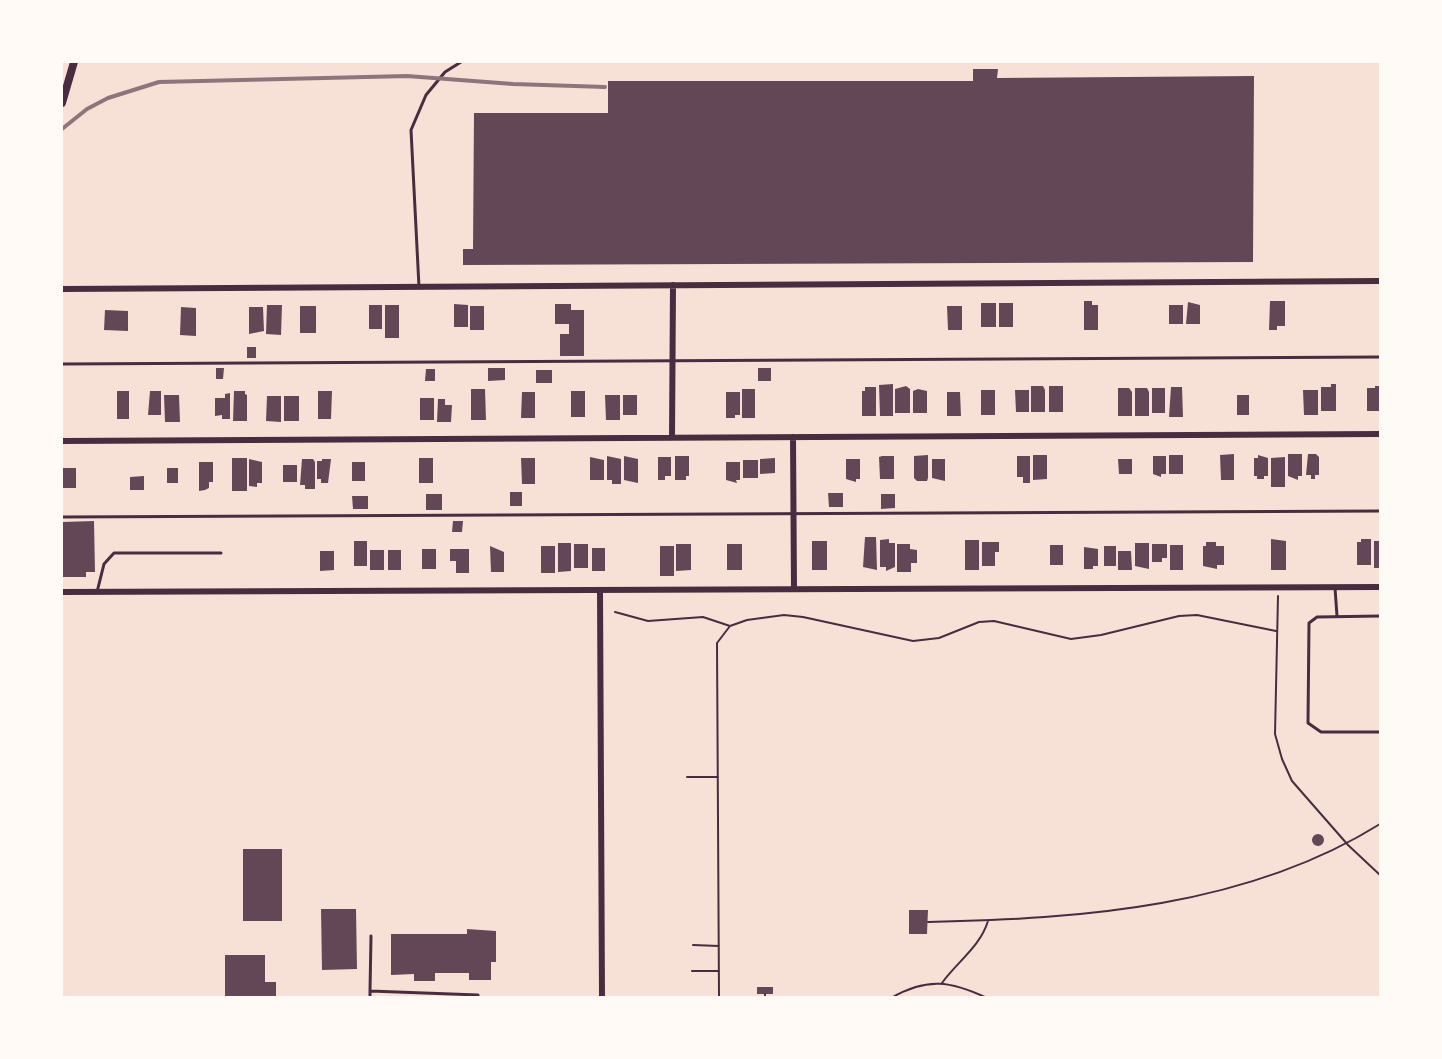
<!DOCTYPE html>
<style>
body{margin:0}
#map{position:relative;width:1442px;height:1059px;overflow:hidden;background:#f7e1d7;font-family:"Space Grotesk",sans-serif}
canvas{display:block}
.frame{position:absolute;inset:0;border:63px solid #fffaf5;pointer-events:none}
</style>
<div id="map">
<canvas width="1442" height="1059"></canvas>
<div class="frame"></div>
</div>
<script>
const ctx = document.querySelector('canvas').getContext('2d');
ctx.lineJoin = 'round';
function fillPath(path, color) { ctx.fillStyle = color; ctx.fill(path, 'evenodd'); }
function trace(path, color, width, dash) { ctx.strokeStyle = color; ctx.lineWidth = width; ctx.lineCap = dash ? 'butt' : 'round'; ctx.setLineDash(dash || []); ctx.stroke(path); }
const building = new Path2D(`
 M973,69H998L997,78L1254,76L1253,262L463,265V249H473L474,113H608V81H973Z
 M1084,301H1092V305H1098V330H1084Z
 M1270,301H1285V326H1277V330H1269Z
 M1188,302L1200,305V324H1186Z
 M981,303H996V327H981Z
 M999,303H1013V327H999Z
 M454,304L468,305V327H454Z
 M555,304H571V310H584V356H560V334H569V324H555Z
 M267,305H282L281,335L266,334Z
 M369,305H382V329H369Z
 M385,305H399V338H385Z
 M1169,305H1183V324H1169Z
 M300,306H316V333H300Z
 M470,306H484V330H470Z
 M947,306H962V330H948Z
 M181,307L196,308V336L180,335Z
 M249,307H263L264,331L249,334Z
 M105,310L128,311V331L104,330Z
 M247,347H256V358H247Z
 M216,368H224L223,379H216Z
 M488,368H505V380L488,381Z
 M758,368H771V381H758Z
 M426,369H435V381H425Z
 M536,370H552V383H536Z
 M893,384V416H880L879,385Z
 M1331,384H1336V411H1321V387H1331Z
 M906,386L910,389V413H895V389Z
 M1031,386H1043L1045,390V412H1031Z
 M1049,386H1063V412H1049Z
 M1375,386H1380V411H1367V388H1375Z
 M865,387H876V416H862V391H865Z
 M1171,387H1182L1183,417H1169Z
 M1118,388H1129L1132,392V416H1118Z
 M1135,388H1147L1149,392V416H1135Z
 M1152,388H1165V413H1152Z
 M471,389H485L486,420H471Z
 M742,389H755V418H742Z
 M918,389L927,391V413H913V391Z
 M981,390H995V415H981Z
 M1015,390H1029V412H1016Z
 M1303,390H1318V415H1304Z
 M117,391H129V419H117Z
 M150,391H161V415H148Z
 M234,391H245V394L247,395V421H233Z
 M318,391H332L331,419H318Z
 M571,391H585V417H571Z
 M522,392H535V418H521Z
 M726,392H740V415H735V418H726Z
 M947,392H960L961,416H947Z
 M230,393V419H222V415L215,416V398H225V394Z
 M164,395H179L180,422H165Z
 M605,395H620V420H606Z
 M623,395H637V415H623Z
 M1237,395H1249V415H1237Z
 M267,396H281V422L266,421Z
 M284,396H299V421H284Z
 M420,398H434V420H420Z
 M438,399H445V405H452L451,422H437Z
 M1234,454V480H1221L1220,455Z
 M1288,454H1302V476H1298V480L1288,476Z
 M1308,454H1316L1319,457V475H1315V479H1311V475H1306Z
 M928,455V478L927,481H917L914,478V456Z
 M1033,455H1047V479L1033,480Z
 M1169,455H1183V474H1169Z
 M1258,455L1268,458V476H1264V479H1257V476H1254V458H1258Z
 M607,456L621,459V484H612V480H607Z
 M624,456L638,459V483L624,480Z
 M675,456H689V476H686V480H675Z
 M882,456H894V479H880L879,457Z
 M1017,456H1030V483H1023V477H1017Z
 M1153,456H1166V474H1161V477L1153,474Z
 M590,457L604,460V480H590Z
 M658,457H671V476H665V480H658Z
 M1285,457V487H1271V458Z
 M232,458H247V491H232Z
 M419,458H433V483H419Z
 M521,458H535V484H522Z
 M775,458V473L760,474V459Z
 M249,459L262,462V483H257V487L249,486Z
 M302,459H313L315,462V489H305V485H300Z
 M322,459H331L328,483H321V479H317V461H322Z
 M846,459H860V479H856V482L846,479Z
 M932,459H945V481L932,478Z
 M1118,459H1132V474H1119Z
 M743,460H758V478H743Z
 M199,462H213V482H209V488L205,490L199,491Z
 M352,462H365V481H352Z
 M726,462H740V480H736L737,483L726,480Z
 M283,465H297V482H283Z
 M62,468H76V488H62Z
 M167,468H178V483H167Z
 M144,476V490H130V477Z
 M510,492H522V506H510Z
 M828,493H843V507H829Z
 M426,494H442V510H426Z
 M881,494H895V508L881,509Z
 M352,496H368V509H353Z
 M94,521L95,572H86V577H62V522Z
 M453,521H463L462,532H452Z
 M865,537H876L877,570L863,567Z
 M889,539V543H895V567L886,571V567H880V540Z
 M1271,539L1286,541V570H1271Z
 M1361,539H1371V565H1357V542H1361Z
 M965,540H979V570H965Z
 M354,541H367V566H354Z
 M812,541H827V570H812Z
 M1374,541H1380V568H1374Z
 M982,542H999V552H995V566H982Z
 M1206,542H1216V546H1224V565H1217V569L1203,566V546H1206Z
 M558,543H571V571L558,572Z
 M1135,543H1149V569L1135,566Z
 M574,544H588V568H574Z
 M676,544H691V570L676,571Z
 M727,544H742V570H727Z
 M897,544H910V549L917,550V563H911V572H897Z
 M1152,544H1167V558H1162V562H1152Z
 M1050,545H1063V565H1050Z
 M1170,545H1183V570H1170Z
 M490,546L504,552V572H491Z
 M541,546H555V573H541Z
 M660,546H674V576H660Z
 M1104,546H1116V566H1104Z
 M1084,547L1098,549V566H1093V569H1084Z
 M592,548H605V571H592Z
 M422,549H436V569H422Z
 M450,549H469V573H456V561H450Z
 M370,550H384V570H370Z
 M388,550H401V570H388Z
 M320,551H334V570L320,571Z
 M1118,551H1131L1132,570H1118Z
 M1312 840a6 6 0 1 1 12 0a6 6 0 1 1-12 0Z
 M243,849H282V921H243Z
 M321,909H356L357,969L322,970Z
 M909,910H928L927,934H909Z
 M467,929L496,931V962H491V980H469V973H435V981H414V974L391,975V934H467Z
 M225,955H265V982H276V998H225Z
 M757,987H773V994H757Z`);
const path = new Path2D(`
 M1278,596L1275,734L1282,759L1292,781L1348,845L1380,875
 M615,612L648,621L703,617L730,626L747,620L784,615L803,617L913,641L939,638L979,622L994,621L1071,639L1101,635L1179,616L1197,615L1276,631
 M687,777H718
 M928,922C1081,919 1247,907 1380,824
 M693,945L719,946
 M692,971H719
 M942,983C957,962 980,947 988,921
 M719,996L717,643L730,626
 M691,998H720
 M765,998V994
 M891,998C927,977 951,981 987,998`);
const service = new Path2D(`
 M419,287L411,130L426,95L445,72L461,62
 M62,364L1380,357
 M62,517L1380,511
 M1335,588L1337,616
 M97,592L104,564L114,553H221
 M1380,616L1317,617L1309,623L1308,723L1321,732H1380
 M370,991L371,936
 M370,998V991L478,995V998`);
const minor = new Path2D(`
 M62,289L1380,281
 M793,437L794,589
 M672,438L673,285
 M62,441L1380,434
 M600,590L602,998
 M62,592L1380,587`);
const tertiary = new Path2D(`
 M62,103L74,62`);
const rail = new Path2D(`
 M62,129L87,109L108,98L159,82L407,76L513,84L605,87`);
fillPath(building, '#644757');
trace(path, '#4a2c40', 2);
trace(service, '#4a2c40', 3);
trace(minor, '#4a2c40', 6);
trace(tertiary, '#4a2c40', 8);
trace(rail, '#8f747c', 4);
</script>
